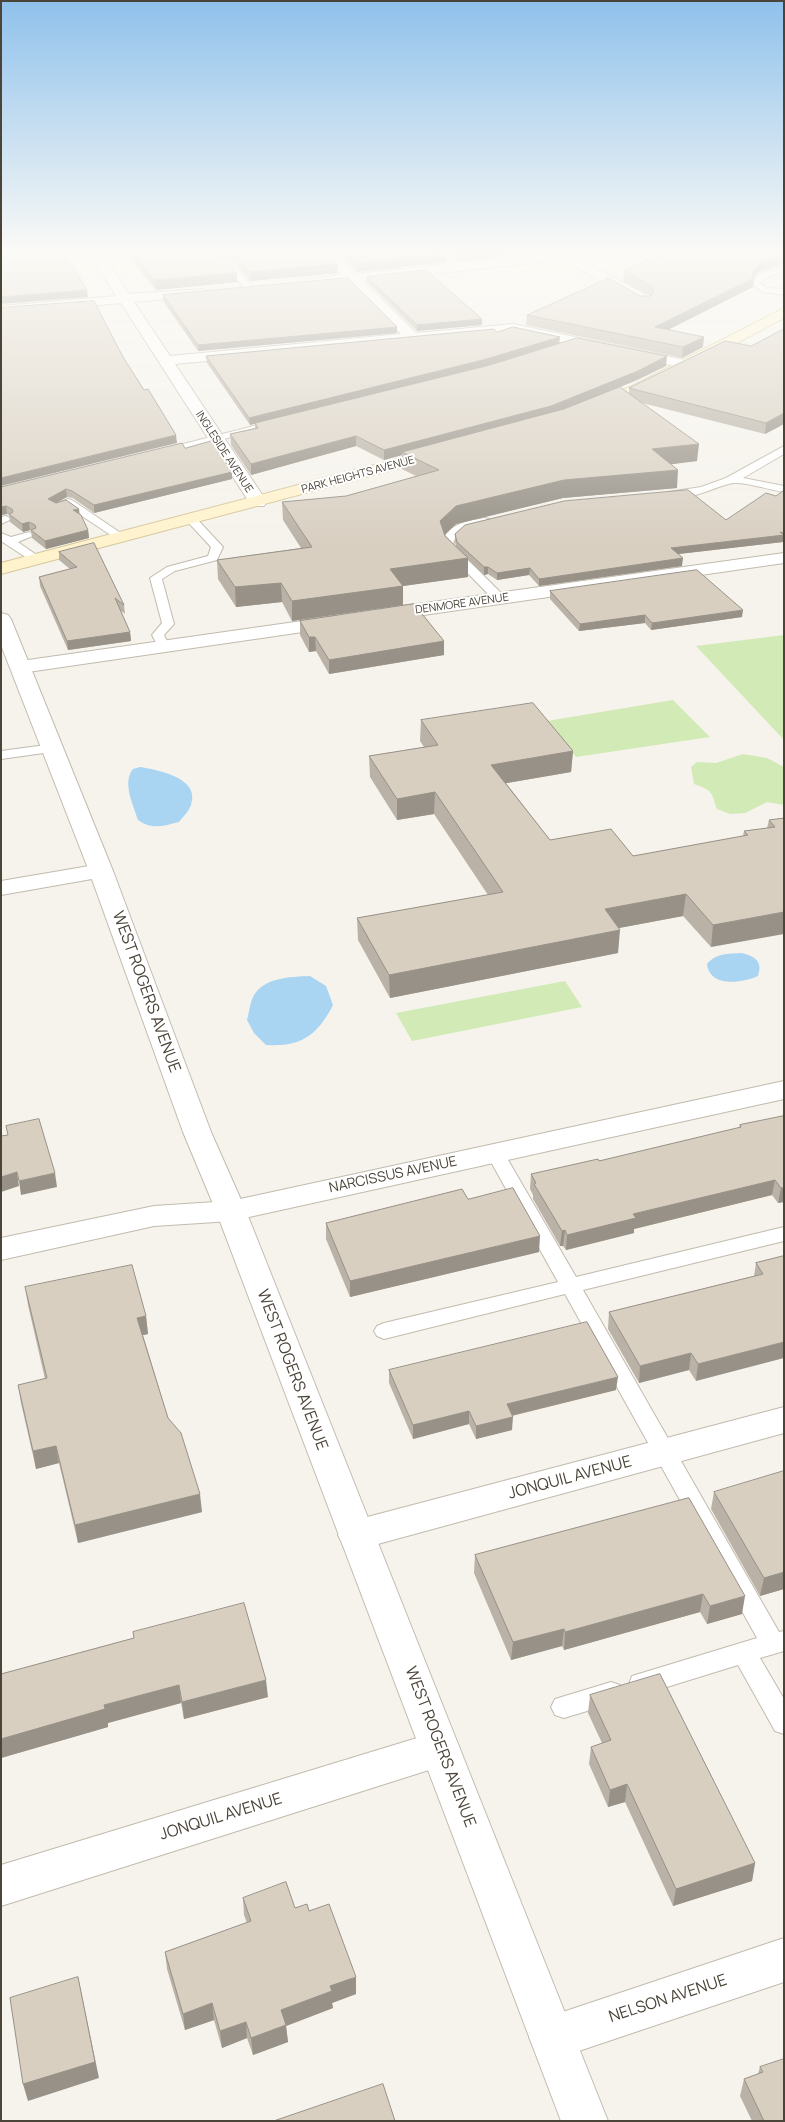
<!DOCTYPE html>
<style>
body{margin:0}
#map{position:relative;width:785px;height:2122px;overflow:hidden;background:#f6f3ec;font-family:Manrope,sans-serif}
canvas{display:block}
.frame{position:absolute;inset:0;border:2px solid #4b4439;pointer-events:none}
</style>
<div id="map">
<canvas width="785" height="2122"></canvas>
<div class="frame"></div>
</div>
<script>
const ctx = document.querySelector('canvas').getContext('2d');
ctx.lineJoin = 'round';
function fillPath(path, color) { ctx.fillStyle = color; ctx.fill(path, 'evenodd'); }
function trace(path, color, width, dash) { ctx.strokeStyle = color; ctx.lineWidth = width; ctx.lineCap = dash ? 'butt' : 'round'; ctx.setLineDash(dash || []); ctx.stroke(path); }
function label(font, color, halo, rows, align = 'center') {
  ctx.font = font + ' Manrope,sans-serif'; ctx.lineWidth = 4; ctx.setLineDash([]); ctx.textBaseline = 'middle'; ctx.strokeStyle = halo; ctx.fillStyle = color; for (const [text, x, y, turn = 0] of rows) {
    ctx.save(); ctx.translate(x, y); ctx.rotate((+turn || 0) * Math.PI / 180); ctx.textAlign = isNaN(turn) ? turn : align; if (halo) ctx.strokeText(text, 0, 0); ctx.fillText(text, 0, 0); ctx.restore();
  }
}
const green = new Path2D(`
 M784,635V740L696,646Z
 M673,700L710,737L576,757L547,721Z
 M743,754L767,758L784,767V805L767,802L745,813L730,814L717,809C711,791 713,791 694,784L691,767L697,762L716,763Z
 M565,981L582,1007L412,1041L396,1013Z`);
const water = new Path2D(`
 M140,767C158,770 201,778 191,805C189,811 183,817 179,822C163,826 152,830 138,820C133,804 122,782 133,769Z
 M741,953C755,956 763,961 758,976C742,983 710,988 707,964C716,953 728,954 741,953Z
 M310,976L326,986L333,1005C317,1036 301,1047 266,1045L254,1033L247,1020C249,1013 250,1003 253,997C263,977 291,977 310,976Z`);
const service = new Path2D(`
 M212,250H221L252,286V290H246Z
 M435,250H444L464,268L457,270Z
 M784,266V271L765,278L760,284L768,288L784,289V295L762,292L752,284L759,274Z
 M277,420L281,421V425L161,454L156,451Z
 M784,446V454L743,478L784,486V492C770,490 747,482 734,483C719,484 677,508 664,495L669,492L701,487L726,478Z
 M68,499L72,500L128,538L126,540H118L67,506L58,508L53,505Z
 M6,516L12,519L1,524V517Z
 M192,517L196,518L223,547L217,560L175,571L162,579L174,624L164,635L170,647L164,651L160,650L152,635L162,623L150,578L167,567L208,556L211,547L186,520Z
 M485,518L489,519V523C475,527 456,528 453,545L503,595L505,598L499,602L495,601L441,546C445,524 467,521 485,518Z
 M29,532L35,535L18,542L41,558V562H33L1,541V533L11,537Z
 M53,744L60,748L58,751L1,759V751Z
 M495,1147L502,1149L504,1153L576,1277L784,1227V1241L583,1290L779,1632L784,1631V1651L760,1658L784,1699V1734L775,1731L738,1665L641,1695L632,1692L629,1684L632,1676L757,1638L565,1294L384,1339L377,1336L374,1331L377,1326L384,1323L558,1282L486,1153L488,1149Z
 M611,1682L620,1685L623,1693L620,1701L564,1718L555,1715L551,1707L555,1699Z`);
const minor = new Path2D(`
 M87,250H100L129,294L204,289L206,292L204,295L199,296L134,302L170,356L401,334L349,282L307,285L305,282L307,279L342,275L318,250H332L356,274L576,250H617L611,254L578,258L644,294L646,297L644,300H634L563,260L363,281L416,333L513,324L685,360L692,364L685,368L513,332L175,364L267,502L264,506H252L249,502L121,303L1,314V306L116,296Z
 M784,553V563L382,621L375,619L372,615L375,611L382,609Z
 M337,616L344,618L347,622L344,626L21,673L14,671L11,667L14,663L21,661Z
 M101,864L109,866L113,871L109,876L1,895V881Z
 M784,1081V1099L231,1221L154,1226L1,1260V1238L154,1206L231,1201Z
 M784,1407V1433L356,1550L343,1545L338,1535L343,1525L356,1520Z
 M440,1731L454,1736L460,1749L454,1762L1,1906V1865Z
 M784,1938V1982L552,2060L536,2053L529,2037L536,2021Z`);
const tertiary = new Path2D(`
 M1,613L8,615L11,619L113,871L211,1132L246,1211L608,2121H561L216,1211L183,1132L89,871L1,645Z`);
const secondary = new Path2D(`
 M784,308V318C756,332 608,416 588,411L585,408L588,405L632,386Z
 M439,448L447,453L445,456L1,574V563Z`);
const wall = new Path2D(`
 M123,250H217L237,273V282L156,290Z
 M224,250H324L338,264V273L250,281Z
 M335,250H443L446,253V262L357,272Z
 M447,250H546L459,261Z
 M784,250V265L783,264L758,272L754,278L753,287L669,329L703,347L682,358L526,325L527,315L640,296H650L623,281L624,271Z
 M367,277L482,319V325L417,331L367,282Z
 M163,295L397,327V333L198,351L163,301Z
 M784,329V424L765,434L642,403L697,461L670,464L677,488L563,498L456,524L445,535L456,547L455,541V534L726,520L776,496L784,490V540H783V542L678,554L682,566L539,586L529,575L497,580L488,574L484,575L468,560V577L403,586V605L292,621L282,602L236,607L218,579L217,560L301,548L283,520L282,502L346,496L416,476L402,469V455L384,460L356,446L251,475L231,445L230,434L255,428V423L250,425L207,363L206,356L497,332L559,343L666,366L637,380L620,387L629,393V388L751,346Z
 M185,448L232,472V479L94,513L73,498L67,497L57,502L79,509V514L88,530L89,538L46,549L32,538L31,531L30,530L23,532L10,522L9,515L7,514L1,515V487Z
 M59,552L124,605L125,614L120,610L130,632L131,641L68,650L40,586L39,577L70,569L59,560Z
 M550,591L742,617L651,630L645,623L579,631L550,599Z
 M300,621L444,641V655L329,674L316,651L309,652L300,635Z
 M421,720L573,751L571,772L506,783L550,840L633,856L743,836L744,831L767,828L769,820L784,818L711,947L683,916L619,928L618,953L390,998L358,940L357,918L488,895L434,814L397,820L370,777L369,756L424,747L420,741Z
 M784,1116V1202L778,1203L772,1195L634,1229V1233L566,1250L563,1246H560L533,1199V1195L530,1189L531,1174L599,1161L739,1128L740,1125Z
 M468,1199L539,1252L350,1297L326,1239V1223Z
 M784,1256L696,1381L689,1370L639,1383L608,1329L609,1312L754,1276L756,1263Z
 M25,1287L146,1316L148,1334L143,1335L168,1418L202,1512L78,1543L59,1463L36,1469L21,1403L18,1385L45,1379L28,1305Z
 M389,1370L616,1390L512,1416V1430L476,1439L469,1424L413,1439L389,1383Z
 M714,1492L784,1589L760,1596L711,1509Z
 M689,1498L742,1614L707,1624L700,1612L564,1650L562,1646L511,1660L474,1573L475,1555Z
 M133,1632L268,1697L184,1719L181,1703L108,1723V1727L1,1758V1674L134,1638Z
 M590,1695L755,1863L752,1881L673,1906L625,1802L608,1807L589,1764L591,1747L602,1743L588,1713Z
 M243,1898L309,1911L356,1994L332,2003L333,2008L286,2026L288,2042L253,2055L247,2038L222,2048L214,2020L185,2030L167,1969L165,1952L247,1923L244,1915Z
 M760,2067L784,2121H752L740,2096L744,2079L758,2074Z`);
const shadedWall = new Path2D(`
 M468,250H546L459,261V251Z
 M446,253V262L357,272V263Z
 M784,255L783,264L758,272L754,278L753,287L654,337L655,327L752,273L759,263Z
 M338,264V273L250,281V272Z
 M237,273V282L156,290L155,280Z
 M87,290L88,297L1,304V297Z
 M482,319V325L417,331V325Z
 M397,327V333L198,351V345Z
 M560,337L559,344L482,367L250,425L249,418Z
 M704,337L703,347L682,358L683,347Z
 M667,356L666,366L637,380L550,416L402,452V455L384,460V450Z
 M784,413V424L765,434L766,423Z
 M176,435L177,443L1,486V478Z
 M356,436V446L251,475V464Z
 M699,444L697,461L650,467L652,449Z
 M678,470L677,488L563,498L456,524L439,540L440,521L456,506L564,480Z
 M232,472V479L94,513V505Z
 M66,489L67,497L49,507L48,499Z
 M6,506L7,514L1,515V507Z
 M79,509L80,517L73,510Z
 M29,522L30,530L23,532L22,524Z
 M88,530L89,538L46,549L45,541Z
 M784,535L783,542L670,555L671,548Z
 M468,558V577L403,586V605L292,621V601L390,569Z
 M683,558L682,566L539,586V579Z
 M484,567H488V574L484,575Z
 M530,568L529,575L497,580V573Z
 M281,583L282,602L236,607L235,587Z
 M743,610L742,617L651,630L652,623Z
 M645,615V623L579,631L580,624Z
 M130,632L131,641L68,650L67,641Z
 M309,637H315L316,651L309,652Z
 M444,641V655L329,674V660Z
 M573,751L571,772L490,786L491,765Z
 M435,792L434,814L397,820V799Z
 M686,894L683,916L603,931L605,909Z
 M784,912V934L711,947L713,925Z
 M620,930L618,953L390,998L389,975Z
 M17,1172L19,1186L1,1192V1177Z
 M55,1173L57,1187L21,1195L19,1181Z
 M775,1180L772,1195L634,1229V1233L566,1250L567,1235L633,1214Z
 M781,1188H784V1202L778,1203Z
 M565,1230L563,1246H560L562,1231Z
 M540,1236L539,1252L350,1297V1281Z
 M146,1316L148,1334L139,1336L137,1318Z
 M784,1342V1358L696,1381L698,1364Z
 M691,1353L689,1370L639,1383L640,1366Z
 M618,1377L616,1390L506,1417L507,1404Z
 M469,1411V1424L413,1439V1425Z
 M513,1417L512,1430L476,1439V1426Z
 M56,1446L59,1463L36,1469L33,1451Z
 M200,1494L202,1512L78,1543L75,1525Z
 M784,1572V1589L760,1596L764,1578Z
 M703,1594L700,1612L564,1650L565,1632Z
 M745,1596L742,1614L707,1624L710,1606Z
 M564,1629L562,1646L511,1660L513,1642Z
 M266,1680L268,1697L184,1719L182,1702Z
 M179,1685L181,1703L108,1723V1727L1,1758V1739L104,1705Z
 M627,1784L625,1802L608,1807L610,1790Z
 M755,1863L752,1881L673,1906L676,1889Z
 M78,1977L99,2078L28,2101L23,2084Z
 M356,1977V1994L332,2003L333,2008L286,2026L288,2042L253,2055L251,2038L281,2010L330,1986Z
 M212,2003L214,2020L185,2030L183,2014Z
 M246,2022L247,2038L222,2048L220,2031Z`);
const building = new Path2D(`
 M1,250H63L87,290L1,297Z
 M130,250H217L237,273L155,280Z
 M231,250H324L338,264L250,272Z
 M344,250H443L446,253L357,263Z
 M670,250H784V255L759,263L752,273L754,278L655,327L704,337L683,347L527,315L609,278L640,296H651L654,292L652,287L624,271Z
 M426,270L482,319L417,325L367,277Z
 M348,278L397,327L198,345L163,295Z
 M94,301L123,357L144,390L148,389L176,435L1,478V308Z
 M513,327L560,337L483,360L249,418L206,356L494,329L497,332Z
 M784,329V413L766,423L629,388L725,341L751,346Z
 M577,338L667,356L638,371L551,406L384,450L356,436L251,464L230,434L258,428L255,423L490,365Z
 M620,387L699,444L652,449L678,470L564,480L456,506L440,521L445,536L468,558L390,569L403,586L292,601L281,583L235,587L217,560L312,547L282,502L346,496L439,470L402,452L564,409Z
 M212,441L232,472L94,505L72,491L66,489L48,499L56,503L66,500L79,509L73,510L81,515L88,530L45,541L31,530L36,528L35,525L29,522L22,524L9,514L13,512L12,509L6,506L1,507V487L182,443L185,448Z
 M688,490L726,520L766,493L776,496L784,490V533L780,532L784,535L671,548L683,558L539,579L530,568L497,573L488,567H484L457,542L455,534L465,525L564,501Z
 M94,543L124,605L115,598L130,632L67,641L39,577L77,567L59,552Z
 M697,570L743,610L652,623L645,615L580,624L550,591Z
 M414,604L444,641L329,660L315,637H309L300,621Z
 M533,703L573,751L491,765L550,840L611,829L633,856L748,835L744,831L775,827L769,820L784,818V912L713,925L686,894L605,909L620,930L389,975L357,918L503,892L435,792L397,799L369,756L438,745L421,720Z
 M784,1116V1188H781L775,1180L633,1214L636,1218L567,1235L565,1230L562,1231L534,1184L536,1183L531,1174L598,1159L599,1161L741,1127L740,1125Z
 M39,1119L55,1173L19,1181L17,1172L1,1177V1136L8,1135L6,1126Z
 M513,1188L540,1236L350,1281L326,1223L462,1189L468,1199Z
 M784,1256V1342L698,1364L691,1353L640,1366L609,1312L763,1274L756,1263Z
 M132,1265L146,1316L137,1318L168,1418L181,1433L200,1494L75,1525L56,1446L33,1451L18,1385L47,1378L25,1287Z
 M587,1322L618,1377L507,1404L513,1417L476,1426L469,1411L413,1425L389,1370Z
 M784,1471V1572L764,1578L714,1492Z
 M689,1498L745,1596L710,1606L703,1594L565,1632L564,1629L513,1642L475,1555Z
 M244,1603L266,1680L182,1702L179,1685L104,1705L105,1709L1,1739V1674L134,1638L133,1632Z
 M660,1674L755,1863L676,1889L627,1784L610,1790L591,1747L611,1740L590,1695Z
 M286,1882L295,1908L307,1904L309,1911L329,1904L356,1977L330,1986L332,1991L281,2010L286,2025L251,2038L246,2022L220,2031L212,2003L183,2014L165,1952L251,1921L243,1898Z
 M78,1977L95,2062L23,2084L10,1998Z
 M784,2059V2121H764L744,2079L763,2072L760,2067Z
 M383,2084L395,2121H274Z`);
const farStreetnames = [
 ["INGLESIDE AVENUE",224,452,57],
 ["PARK HEIGHTS AVENUE",358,475,-15],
 ["DENMORE AVENUE",462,604,-8]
];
const streetNames = [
 ["NARCISSUS AVENUE",393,1175,-12]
];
const nearStreetnames = [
 ["WEST ROGERS AVENUE",146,992,70],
 ["WEST ROGERS AVENUE",292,1370,69],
 ["JONQUIL AVENUE",570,1478,-15],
 ["WEST ROGERS AVENUE",440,1747,69],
 ["JONQUIL AVENUE",221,1817,-17],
 ["NELSON AVENUE",668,1999,-18]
];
fillPath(green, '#d2eab5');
fillPath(water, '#a9d4f2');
trace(service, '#c2bbae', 2);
trace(minor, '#c2bbae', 2);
trace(tertiary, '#c2bbae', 2);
trace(secondary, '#d6c79b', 2);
fillPath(service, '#fff');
fillPath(minor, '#fff');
fillPath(tertiary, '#fff');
fillPath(secondary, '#fff3cd');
fillPath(wall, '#bab2a6');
fillPath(shadedWall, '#979187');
fillPath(building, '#d8cfc1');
trace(building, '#979187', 1);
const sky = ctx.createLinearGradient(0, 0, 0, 547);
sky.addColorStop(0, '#8fc1ec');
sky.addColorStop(0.46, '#fbfaf6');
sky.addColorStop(1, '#fbfaf600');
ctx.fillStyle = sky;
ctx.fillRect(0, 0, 785, 547);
label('11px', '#4b4439', '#fff', farStreetnames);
label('14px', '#4b4439', '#fff', streetNames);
label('16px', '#4b4439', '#fff', nearStreetnames);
</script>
